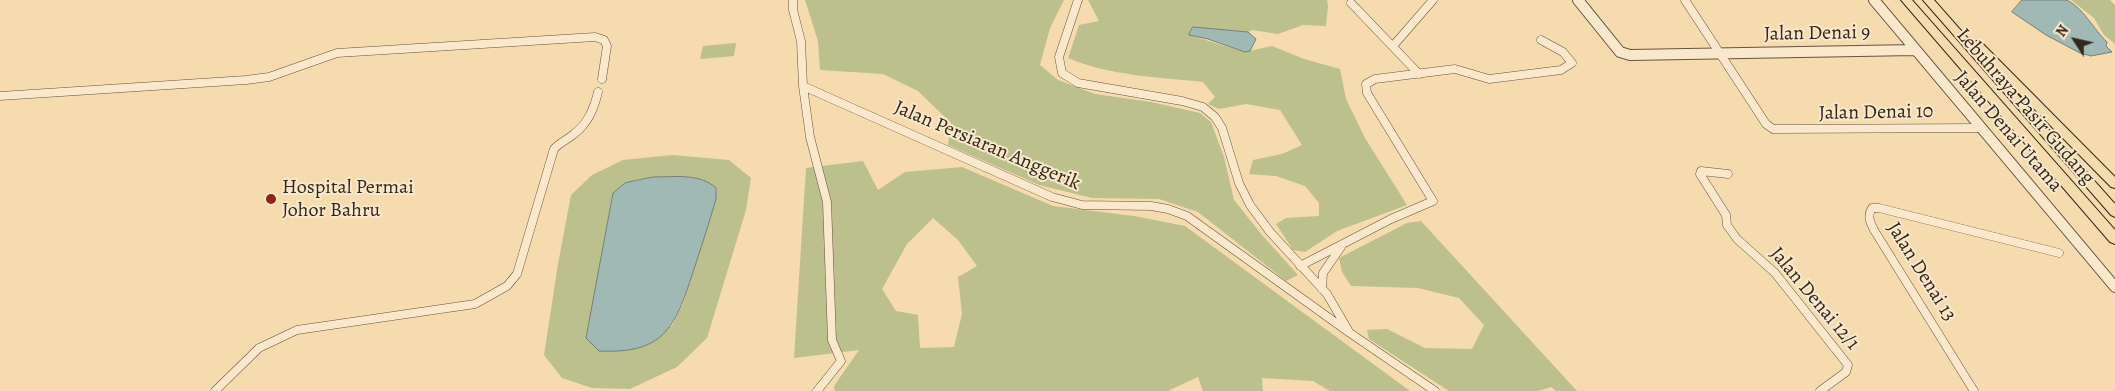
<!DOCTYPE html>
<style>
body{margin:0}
#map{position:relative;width:2115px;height:391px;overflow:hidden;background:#f6dbaf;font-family:Alegreya,serif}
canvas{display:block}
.north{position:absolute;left:2050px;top:15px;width:50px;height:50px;-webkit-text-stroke:4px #f9e8cb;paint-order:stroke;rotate:305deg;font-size:14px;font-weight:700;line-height:20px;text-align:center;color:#34271b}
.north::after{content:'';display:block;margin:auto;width:18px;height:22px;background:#34271b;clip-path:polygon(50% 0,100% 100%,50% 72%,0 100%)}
</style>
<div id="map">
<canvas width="2115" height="391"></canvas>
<div class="north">N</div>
</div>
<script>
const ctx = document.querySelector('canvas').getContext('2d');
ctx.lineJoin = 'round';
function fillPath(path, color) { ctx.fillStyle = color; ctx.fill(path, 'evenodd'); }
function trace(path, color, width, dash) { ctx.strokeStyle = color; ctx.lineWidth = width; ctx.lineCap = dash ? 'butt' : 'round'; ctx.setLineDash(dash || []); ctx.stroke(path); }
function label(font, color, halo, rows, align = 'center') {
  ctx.font = font + ' Alegreya,serif'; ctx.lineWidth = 4; ctx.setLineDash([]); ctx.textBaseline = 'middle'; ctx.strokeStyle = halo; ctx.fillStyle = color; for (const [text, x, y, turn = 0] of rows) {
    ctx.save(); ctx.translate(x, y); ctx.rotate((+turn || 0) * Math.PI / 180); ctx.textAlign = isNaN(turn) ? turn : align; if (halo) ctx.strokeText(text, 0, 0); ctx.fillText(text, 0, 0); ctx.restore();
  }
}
const green = new Path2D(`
 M805,0H1064L1050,28L1040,65L1058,80L1095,94L1151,102L1200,113L1211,122L1224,157L1234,200L1262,235L1298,275L1286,281L1198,212L1159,199L1092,198L1039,185L948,145L951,123L918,91L883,74L820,70L818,41Z
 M1088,0H1327L1328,6L1326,26L1303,25L1278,34L1252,30L1248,32L1193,27L1189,35L1245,52L1272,46L1304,59L1340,69L1346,99L1365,138L1407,205L1337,231L1305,252L1293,250L1276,224L1286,218L1319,216V203L1305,186L1276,176L1249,174L1253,160L1282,154L1302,145L1280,110L1246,104L1219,109L1208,104L1215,97L1203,82C1157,77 1111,76 1068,58L1079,25L1099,21Z
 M2071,0H2110L2115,5V44L2104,35L2094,18Z
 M736,43L734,56L700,59L703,46Z
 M672,155L729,160L751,178L746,210L707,338L677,367L630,389L592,388L562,378L544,355L558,264L571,195L592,175L623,160ZM653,177H694L716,199L683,304L672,326L586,338L613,193L625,183Z
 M863,161L878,190L905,172L962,167L1053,206L1134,216L1185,226L1410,391H1330L1313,381L1262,378L1263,391H1203L1198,377L1168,391H835L834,386L859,350L794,358L806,168ZM933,218L958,240L977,266L958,277L962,314L954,347L920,348L918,315L896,311L882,289L907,244Z
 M1421,221L1577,391H1556L1551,387L1538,391H1449L1369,339L1367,330L1387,329L1425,348L1472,349L1484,325L1459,298L1418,288L1351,286L1342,272L1339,258L1407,223Z`);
const water = new Path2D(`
 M2022,0C2032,0 2058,0 2066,0C2081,5 2095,31 2107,42L2106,46L2112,52L2091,56L2080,53L2046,35L2012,12Z
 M1193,27L1248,32L1256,39L1250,51L1245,52L1208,39L1189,35Z
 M653,177C674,177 700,173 716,188V199C709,223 701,248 693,272C675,328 664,354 599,351L586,338L613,193L625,183Z`);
const minor = new Path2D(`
 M793,0V10L801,41L803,86L1052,197L1082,205L1151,206L1168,209L1187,216L1350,333L1435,391
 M1078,0L1059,57L1062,73L1078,83L1182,101L1203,107L1215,117L1222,128L1239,183L1250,205L1270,232L1327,294L1348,330
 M1685,0L1766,124L1773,129L1980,128
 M1351,3L1419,74
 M1393,46L1433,0
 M803,86L810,137L827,202L832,340L841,361L817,391
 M0,96L246,80L269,77L337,53L595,37L604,40L607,46L602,79
 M1728,174L1701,171L1700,174L1726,215L1727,225L1737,239L1775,273L1848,365L1846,372L1820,391
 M1300,266L1391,219L1433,201L1367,93L1366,84L1375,79L1455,69L1489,79L1561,70L1572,63L1563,52L1541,40
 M1322,289L1323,273L1341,247
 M215,391L259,348L297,330L475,304L507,286L517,274L554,149C560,142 567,140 574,134C588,123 594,109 598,92
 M1974,391L1874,230C1870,222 1867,216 1872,208H1879L2059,253`);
const tertiary = new Path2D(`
 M1578,0L1620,52L1630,55L1915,50
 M1874,0L2115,287`);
const trunk = new Path2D(`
 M1901,0H1912L2115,230V244L2110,242Z
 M1923,0H1934L1972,43L1977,41L1981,42L2115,177V188L2111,187L1993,67L2115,204V217L2111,215Z`);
const markers = [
 [271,199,6,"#8f2418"]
];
const streetNames = [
 ["Jalan Denai 9",1817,34,-1],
 ["Lebuhraya Pasir Gudang",2025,107,49],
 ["Jalan Denai 10",1876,113,-1],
 ["Jalan Denai Utama",2008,132,49],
 ["Jalan Persiaran Anggerik",987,146,23],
 ["Jalan Denai 13",1921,272,58],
 ["Jalan Denai 12/1",1814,299,50]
];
const poiNames = [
 ["Hospital Permai",282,188],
 ["Johor Bahru",282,211]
];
fillPath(green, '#bbc08c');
fillPath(water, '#a0b9b4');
trace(water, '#757f77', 1);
trace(minor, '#645440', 9);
trace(tertiary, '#645440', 12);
trace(trunk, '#34271b', 2);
trace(minor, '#f9e8cb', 8);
trace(tertiary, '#f9e8cb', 10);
fillPath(trunk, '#f6dbaf');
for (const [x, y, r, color] of markers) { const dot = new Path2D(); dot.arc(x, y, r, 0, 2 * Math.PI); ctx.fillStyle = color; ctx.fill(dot); trace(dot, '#f9e8cb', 2); }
label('20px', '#34271b', '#f9e8cb', streetNames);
label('20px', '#34271b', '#f9e8cb', poiNames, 'left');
</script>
